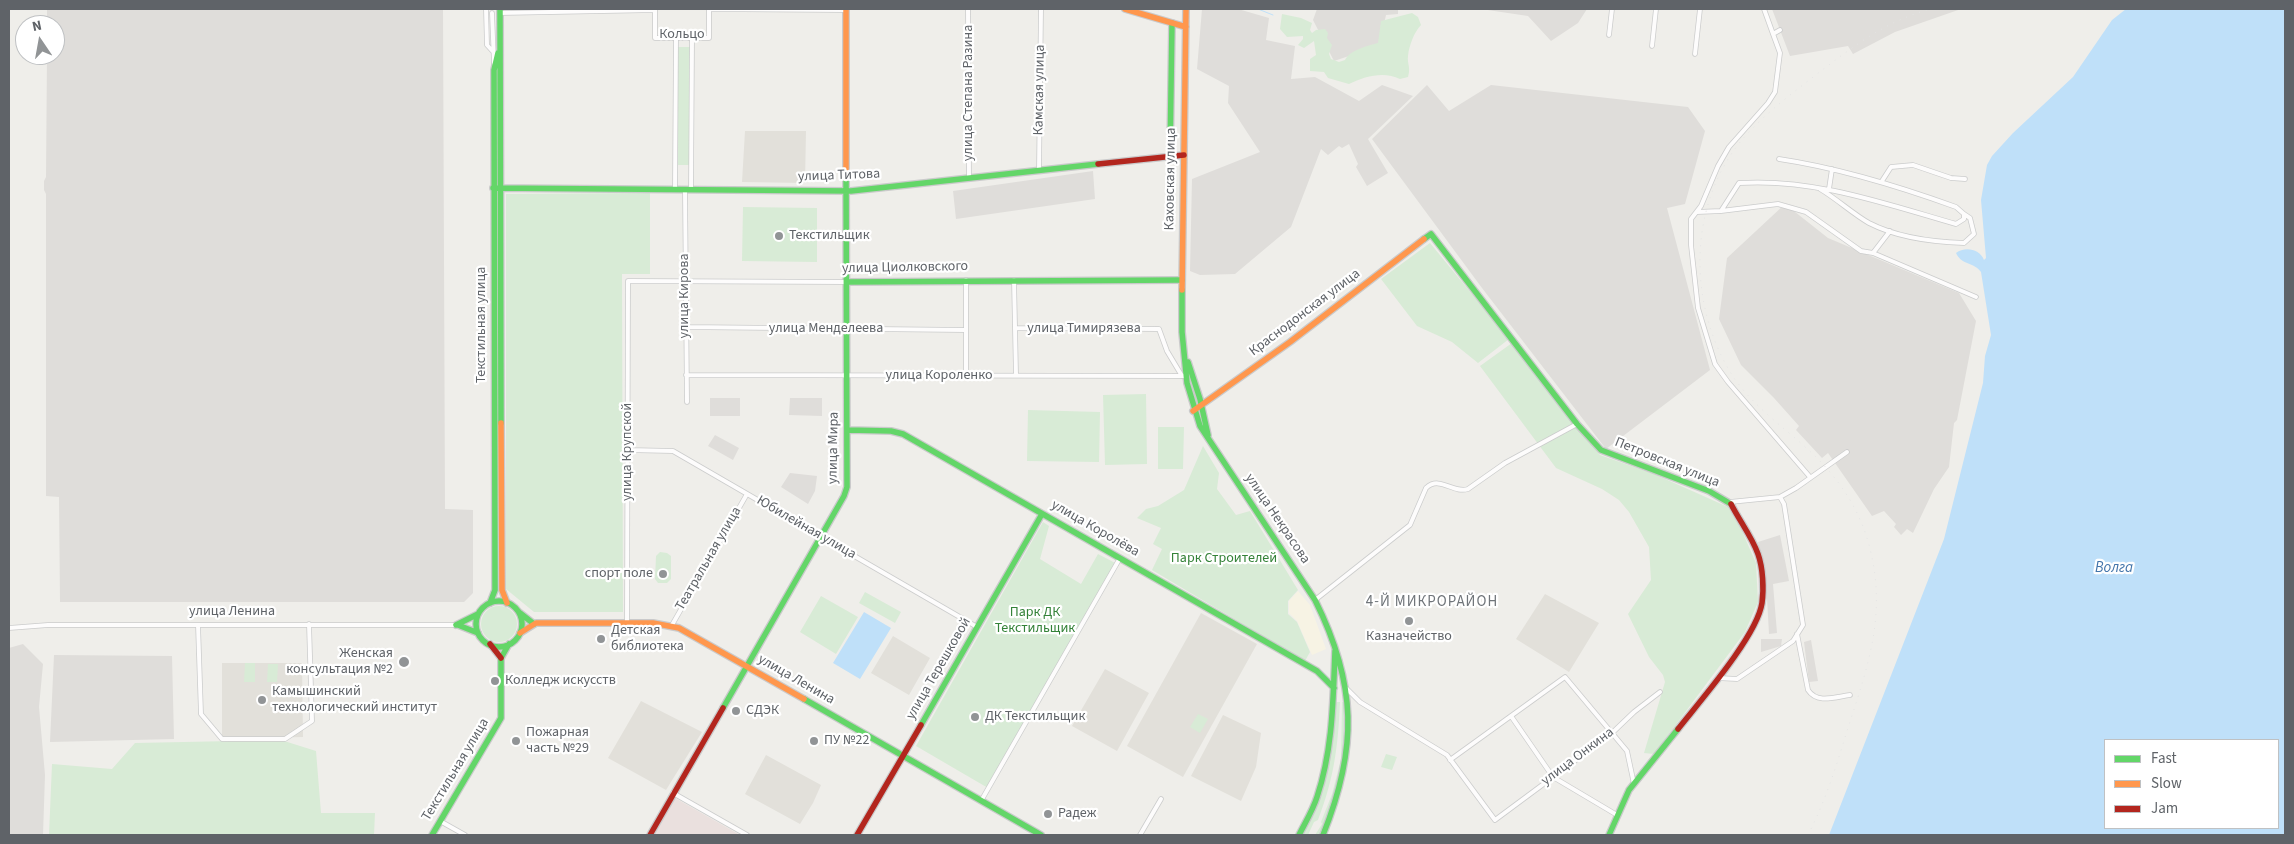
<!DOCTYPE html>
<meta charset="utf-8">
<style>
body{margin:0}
#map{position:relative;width:2294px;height:844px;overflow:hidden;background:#efeeea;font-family:"Source Sans 3",sans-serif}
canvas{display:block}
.frame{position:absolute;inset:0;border:10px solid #5f6368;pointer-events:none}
.legend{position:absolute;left:2104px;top:739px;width:175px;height:90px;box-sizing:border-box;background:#fff;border:1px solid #bfc1c3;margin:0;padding:6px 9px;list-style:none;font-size:15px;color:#5f6368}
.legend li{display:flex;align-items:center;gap:10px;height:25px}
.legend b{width:25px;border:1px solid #bfc1c3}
.north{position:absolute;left:15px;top:15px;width:50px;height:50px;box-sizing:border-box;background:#fff;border:1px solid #bfc1c3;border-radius:50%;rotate:348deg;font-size:14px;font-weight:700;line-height:20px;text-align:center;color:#5f6368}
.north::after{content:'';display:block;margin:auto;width:18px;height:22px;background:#919496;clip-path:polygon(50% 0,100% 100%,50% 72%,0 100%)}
</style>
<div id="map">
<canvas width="2294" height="844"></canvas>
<div class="frame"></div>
<ul class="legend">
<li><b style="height:6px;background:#63d668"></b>Fast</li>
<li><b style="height:6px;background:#ff974d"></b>Slow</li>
<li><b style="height:6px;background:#b3261e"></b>Jam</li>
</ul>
<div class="north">N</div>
</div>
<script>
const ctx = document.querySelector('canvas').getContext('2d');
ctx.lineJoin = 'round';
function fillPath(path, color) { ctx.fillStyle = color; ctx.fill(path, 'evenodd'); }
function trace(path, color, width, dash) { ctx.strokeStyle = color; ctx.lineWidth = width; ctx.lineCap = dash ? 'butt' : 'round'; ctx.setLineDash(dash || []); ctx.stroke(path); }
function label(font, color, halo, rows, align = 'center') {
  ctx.font = font + ' "Source Sans 3",sans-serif'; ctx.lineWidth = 4.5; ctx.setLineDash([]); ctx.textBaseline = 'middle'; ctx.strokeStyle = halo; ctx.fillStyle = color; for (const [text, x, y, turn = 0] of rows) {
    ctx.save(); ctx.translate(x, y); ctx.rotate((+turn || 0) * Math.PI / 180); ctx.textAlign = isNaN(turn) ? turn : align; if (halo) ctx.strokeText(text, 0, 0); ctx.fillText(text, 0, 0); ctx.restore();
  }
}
const commercial = new Path2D(`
 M1298,591L1310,605L1326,649L1312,655L1297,621L1289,613V601Z`);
const industrial = new Path2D(`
 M47,9H443L445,509L473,510V593L464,602H60L59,497L46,496V194L44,190V181L46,177L47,55H55V25H47Z
 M1202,9H1238L1269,18L1266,40L1295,46L1291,79L1315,77L1359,101L1382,85L1413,96L1368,139L1388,173L1367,186L1356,167L1358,164L1349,144L1342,148L1339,146L1328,155L1321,149L1291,227L1235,274L1200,275L1190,271L1192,179L1260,152L1228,103L1229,86L1197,69Z
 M1317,9H1398V14L1386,15L1379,46L1334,61L1313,20Z
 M1481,9H1587L1578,23L1551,41L1528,16Z
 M1772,9H1961L1895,32L1853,54L1848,46L1790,56Z
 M1427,85L1449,111L1491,85L1688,107L1705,131L1685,204L1667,208L1710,370L1606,449L1482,288L1372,139Z
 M1093,171L1095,199L956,219L953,191Z
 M1785,204L1828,238L1959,293L1976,321L1957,420L1954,423L1949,467L1934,489L1913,533L1907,529L1901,535L1894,527L1896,524L1884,511L1872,516L1828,453L1822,458L1796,430L1799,426L1774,398L1741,365L1719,319L1727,258Z
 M710,398H740V416H710Z
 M790,398H822V416L789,415Z
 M715,435L739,448L733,460L708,446Z
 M790,473L817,476L815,491L808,504L781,487Z
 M1780,535L1789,581L1773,584L1777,633L1769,634L1766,580L1758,542Z
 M1761,639H1782L1781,646L1761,652Z
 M1811,640L1818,681L1809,682L1804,642Z
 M23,644L43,664L39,707L45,775L43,835H9V648Z
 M54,655L172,656L174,739L50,742Z`);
const education = new Path2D(`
 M745,131H806L805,183L742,182Z
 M1545,594L1599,623L1569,672L1516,639Z
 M1201,613L1257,644L1183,777L1127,746Z
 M893,636L930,658L909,695L871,673Z
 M222,663H302L303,737L222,739Z
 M1105,669L1149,693L1117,751L1072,726Z
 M641,701L702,732L666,790L608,758Z
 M1223,715L1261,733L1256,767L1241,801L1191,776Z
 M766,755L821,785L813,803L800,824L745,794Z`);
const medical = new Path2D(`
 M675,798L740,835H654Z`);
const green = new Path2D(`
 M1412,13L1418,17L1421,25C1414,32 1409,46 1408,56C1407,64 1411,67 1408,77L1400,79C1384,71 1365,76 1349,84L1328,78L1324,72L1310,71V59L1316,55L1314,41L1304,48L1298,45L1303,39V36L1287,37L1280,29L1282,14L1301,18L1312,23L1310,30L1312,33L1316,30L1325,29L1328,33L1327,38L1332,45L1329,54L1331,59L1339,62L1345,60C1350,50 1367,46 1378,43L1381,21Z
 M678,47H690L689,165H678Z
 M650,193V274H622L623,612H534L506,589V194Z
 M743,207L817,208V262L742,261Z
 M1430,243L1509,339L1478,363L1452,342L1417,326L1381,279Z
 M1512,343L1600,455L1654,474L1728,507L1742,531L1756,563L1758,602L1745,632L1654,754L1644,753L1665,682L1663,675L1649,657L1628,614L1651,580L1649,547L1629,512L1619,500L1602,489L1556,468L1480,366Z
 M1146,394L1147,464L1105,465L1103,395Z
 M1028,410L1100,412L1099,462L1027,461Z
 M1158,427H1184L1183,469H1158Z
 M1203,446L1219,473L1217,489L1236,515L1250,511L1298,590L1288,601V614L1297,622L1310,652L1305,661L1152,570L1162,549L1153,544L1161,528L1137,518L1146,509L1158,506L1184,490Z
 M1043,522L1049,526L1040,559L1081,584L1098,554L1117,564L988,788L916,746Z
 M660,552L667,553L671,556V579L667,583H658L655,579L656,556Z
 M865,592L901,612L895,623L859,603Z
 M821,596L858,617L836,654L800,632Z
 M481 624a18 18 0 1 1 36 0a18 18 0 1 1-36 0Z
 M245,663H255V682H244Z
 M268,664H278L277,682H267Z
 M1335,702H1340C1338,748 1334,778 1318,820L1314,822L1308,835H1301C1326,789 1334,754 1335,702Z
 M1342,702H1346C1347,749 1340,786 1323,830L1320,835H1315L1322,824L1321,822L1332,794L1341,759Z
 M1198,714L1208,719L1200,733L1190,727Z
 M281,740L316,751L321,813H375L374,835H49L52,764L112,769L135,743Z
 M1386,754L1397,757L1392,770L1381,767Z`);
const water = new Path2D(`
 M2126,9H2285V835H1829L1944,539L1983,383L1985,356L1991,335L1981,272C1974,262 1961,265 1956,253C1965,246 1980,249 1984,260L1986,258L1981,200L1987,165L1992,156L2013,133L2073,77L2112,20ZM2105,740H2278V828H2105Z
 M864,612L891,628L860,679L833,663Z`);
const stream = new Path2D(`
 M1258,9L1273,15`);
const street = new Path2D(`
 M486,9L487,45L497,56
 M655,9V38H709V9
 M709,9L846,10
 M968,9L969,178
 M1764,9L1773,34L1780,30
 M492,13L494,63
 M500,13L655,10
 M1773,34L1780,53L1775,92L1768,103L1729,147L1718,166L1701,206L1691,219V245L1698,308L1715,364L1728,382L1810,477
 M1609,35L1612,9
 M1652,46L1656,9
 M1695,54L1700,9
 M1039,170L1041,9
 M1882,181L1891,167L1913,165L1951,178L1965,179
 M1820,189C1837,199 1853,214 1869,223C1898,238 1932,242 1964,243L1974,234L1970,218L1964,214
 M1829,189L1832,169
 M675,190L676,38
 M685,190L687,402
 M691,190L692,38
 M1721,211L1778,204L1806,212L1861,251L1873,253
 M1697,212L1721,211L1739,183C1814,178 1886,204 1956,224L1964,219V214L1956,207C1898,186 1840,168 1779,159
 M1890,231L1873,253L1976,297
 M1014,280L1016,375
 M685,327L966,330
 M1016,328L1159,329L1167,351L1182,376
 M686,375L1186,376
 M966,375V280
 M628,450L673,451L977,627
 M1780,497L1796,488L1847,452
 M1315,600L1410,525L1426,488C1440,475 1453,494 1468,489L1505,463L1577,424
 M627,623L628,281L847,282
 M198,625L201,714L222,739H285L312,721L309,624
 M672,625L747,494
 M9,628L48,625H456
 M1797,634L1808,690C1817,704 1835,697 1850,695
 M1718,678L1737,679L1793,641L1803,625L1784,504L1780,497L1730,502
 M1347,689L1360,702L1447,755L1495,820L1611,734L1634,712L1660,692
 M1511,716L1553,777L1617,815
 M1450,760L1565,677L1627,751L1634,784
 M673,793L747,835
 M981,801L1120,558
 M440,821L465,835
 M1140,835L1161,799`);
const fast = new Path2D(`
 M500,9L501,423
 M1170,156L1172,23
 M493,188L851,191L1098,164
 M1424,239L1431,234L1577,424L1601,450L1709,491L1731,504
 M847,282L1182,280
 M1182,290V332L1187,383L1200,426L1315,600C1357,684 1358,748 1323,835
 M1188,362L1200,399L1208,435
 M848,430L891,431L903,434L1317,671L1334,688
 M476 624a23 23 0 1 1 46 0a23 23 0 1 1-46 0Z
 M490,603L495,590L494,70L498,53
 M520,613L534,624
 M456,625L478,614
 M458,625L478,633
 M804,699L1041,835
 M723,708L844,496L847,487L846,173
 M921,725L1042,514
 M432,835L501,718V658L509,644
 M1299,835C1305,823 1313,810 1317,797C1333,749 1333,700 1335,651
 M1609,835L1629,790L1678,729`);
const slow = new Path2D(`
 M846,9V173
 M1125,9L1186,27
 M1182,290L1186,9
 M1193,411L1290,342L1424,239
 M501,423L502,590L507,603
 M520,633L536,623H653L679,628L804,699`);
const jam = new Path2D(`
 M1098,164L1184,155
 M490,644L501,658
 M1678,729C1700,701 1757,636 1762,603C1764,589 1763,568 1758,554C1752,537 1739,520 1731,504
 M650,835L723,708
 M857,835L921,725`);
const rail = new Path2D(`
 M1808,835C1825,802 1836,767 1847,731C1867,669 1887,616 1870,549C1860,507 1835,473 1803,445C1778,423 1753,405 1734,378C1688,308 1687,207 1741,141C1763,115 1790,95 1817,74C1854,46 1884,22 1930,9`);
const markers = [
 [779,236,5,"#919496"],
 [663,574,5,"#919496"],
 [1409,621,5,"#919496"],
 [601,639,5,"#919496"],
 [404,662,6,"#919496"],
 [495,681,5,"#919496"],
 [262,700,5,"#919496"],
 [736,711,5,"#919496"],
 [975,717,5,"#919496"],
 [516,741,5,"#919496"],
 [814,741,5,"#919496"],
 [1048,814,5,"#919496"]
];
const streetNames = [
 ["Кольцо",682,35],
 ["Камская улица",1040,90,-89],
 ["улица Степана Разина",969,93,-90],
 ["улица Титова",839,176,-2],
 ["Каховская улица",1171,179,-89],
 ["улица Циолковского",905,268,-1],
 ["улица Кирова",685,296,-90],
 ["Краснодонская улица",1305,313,-37],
 ["Текстильная улица",482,325,-90],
 ["улица Менделеева",826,329],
 ["улица Тимирязева",1084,329],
 ["улица Короленко",939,376],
 ["улица Мира",834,448,-89],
 ["улица Крупской",628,452,-90],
 ["Петровская улица",1667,463,22],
 ["улица Некрасова",1277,519,56],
 ["Юбилейная улица",806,528,30],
 ["улица Королёва",1095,529,30],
 ["Театральная улица",709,559,-60],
 ["улица Ленина",232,612],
 ["улица Терешковой",939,669,-60],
 ["улица Ленина",796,680,30],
 ["улица Онкина",1578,757,-37],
 ["Текстильная улица",456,770,-59]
];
const poiNames = [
 ["Текстильщик",789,236],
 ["спорт поле",653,574,"right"],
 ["Детская",611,631],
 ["библиотека",611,647],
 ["Казначейство",1409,637,"center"],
 ["Женская",393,654,"right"],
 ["консультация №2",393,670,"right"],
 ["Колледж искусств",505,681],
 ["Камышинский",272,692],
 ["технологический институт",272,708],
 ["СДЭК",746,711],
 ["ДК Текстильщик",985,717],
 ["Пожарная",526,733],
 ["часть №29",526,749],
 ["ПУ №22",824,741],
 ["Радеж",1058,814]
];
const parkNames = [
 ["Парк Строителей",1224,559],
 ["Парк ДК",1035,613],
 ["Текстильщик",1035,629]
];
const waterNames = [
 ["Волга",2114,569]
];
const neighbourhoodNames = [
 ["4-Й МИКРОРАЙОН",1432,603]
];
fillPath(commercial, '#f7f3e4');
fillPath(industrial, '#dfddda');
fillPath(education, '#e2e0da');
fillPath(medical, '#eae0de');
fillPath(green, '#d8ebd6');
fillPath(water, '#bfe0f9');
trace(stream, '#bfe0f9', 1);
trace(street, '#cbcccc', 5.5);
trace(fast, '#cacacb', 8);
trace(slow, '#cacacb', 8);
trace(jam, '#cacacb', 8);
trace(street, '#fdfcfc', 4);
trace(fast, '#63d668', 5.5);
trace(slow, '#ff974d', 5.5);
trace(jam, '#b3261e', 5.5);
trace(rail, '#e4e4e4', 1, [1, 6]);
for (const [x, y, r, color] of markers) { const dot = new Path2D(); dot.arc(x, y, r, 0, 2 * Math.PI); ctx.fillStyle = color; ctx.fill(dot); trace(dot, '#fff', 2); }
label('14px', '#5f6368', '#fff', streetNames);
label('14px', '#5f6368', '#fff', poiNames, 'left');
label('14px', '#348238', '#fff', parkNames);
label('italic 15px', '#4174aa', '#fff', waterNames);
ctx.letterSpacing = '1px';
label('15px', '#70757a', '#fff', neighbourhoodNames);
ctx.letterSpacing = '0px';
</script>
